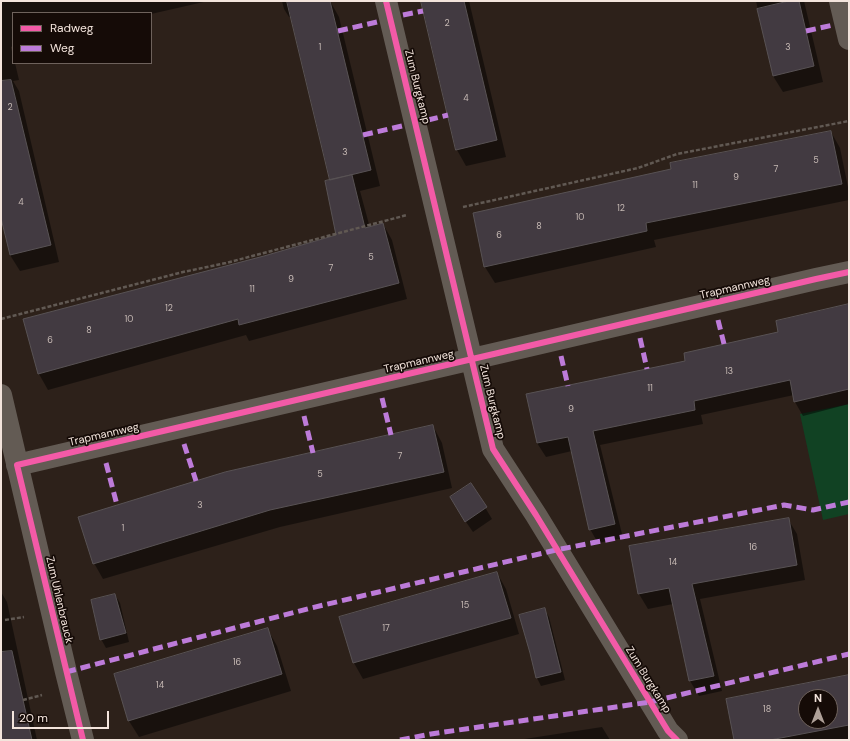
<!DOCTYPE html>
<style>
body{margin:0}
#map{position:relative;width:850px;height:741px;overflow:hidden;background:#2d211a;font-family:"DM Sans",sans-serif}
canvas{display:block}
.frame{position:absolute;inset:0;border:2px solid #f3e4dc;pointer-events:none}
.legend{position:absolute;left:12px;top:12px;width:140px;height:52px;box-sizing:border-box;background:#150b07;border:1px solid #6e625c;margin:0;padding:5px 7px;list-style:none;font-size:12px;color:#f3e4dc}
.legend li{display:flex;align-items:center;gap:8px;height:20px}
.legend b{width:20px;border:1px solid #6e625c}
.north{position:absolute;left:798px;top:689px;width:40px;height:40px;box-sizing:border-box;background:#150b07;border:1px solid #6e625c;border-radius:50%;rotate:0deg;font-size:11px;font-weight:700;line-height:16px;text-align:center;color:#f3e4dc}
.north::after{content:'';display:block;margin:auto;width:14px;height:18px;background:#aea098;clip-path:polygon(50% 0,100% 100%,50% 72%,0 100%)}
.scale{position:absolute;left:12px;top:711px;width:97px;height:18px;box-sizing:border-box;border:2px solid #f3e4dc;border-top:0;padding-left:5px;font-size:12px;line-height:14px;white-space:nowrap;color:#f3e4dc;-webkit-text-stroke:3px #150b07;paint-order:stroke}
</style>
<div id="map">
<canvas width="850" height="741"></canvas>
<div class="frame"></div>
<ul class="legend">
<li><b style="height:5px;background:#f35aa7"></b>Radweg</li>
<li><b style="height:5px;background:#bd7bd9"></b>Weg</li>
</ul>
<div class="north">N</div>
<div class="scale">20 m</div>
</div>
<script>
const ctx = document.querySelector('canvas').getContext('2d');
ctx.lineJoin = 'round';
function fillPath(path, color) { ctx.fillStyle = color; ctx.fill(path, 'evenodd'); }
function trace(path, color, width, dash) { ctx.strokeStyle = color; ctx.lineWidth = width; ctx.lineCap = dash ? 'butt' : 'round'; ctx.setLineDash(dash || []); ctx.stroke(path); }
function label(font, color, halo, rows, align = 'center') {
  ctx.font = font + ' "DM Sans",sans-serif'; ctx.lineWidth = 3.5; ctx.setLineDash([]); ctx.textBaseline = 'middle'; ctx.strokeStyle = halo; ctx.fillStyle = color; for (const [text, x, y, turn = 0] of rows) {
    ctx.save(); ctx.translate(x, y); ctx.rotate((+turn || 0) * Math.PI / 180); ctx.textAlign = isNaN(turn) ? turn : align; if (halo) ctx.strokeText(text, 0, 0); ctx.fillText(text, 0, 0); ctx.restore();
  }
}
const green = new Path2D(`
 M849,404V514L823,520L800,414Z`);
const shadow = new Path2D(`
 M1,1H208L151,14V13H13V46L11,47L13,56V63H15L19,80L13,81L19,91L59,262L20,271L10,255L1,215Z
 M282,1H330L339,17L380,186L360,191L370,228L383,224L392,240L407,299L249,341L246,335L48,390L39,374L24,320L264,256L338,236L331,181L292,16L289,17L284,9Z
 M421,1H469L506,157L466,166L457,150Z
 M756,1H804L823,82L783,92L773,76Z
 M831,132L840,148L849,192V200L654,240L656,247L495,283L485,267L474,214L672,170Z
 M849,305V404L803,416L795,402L794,395L701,415L703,424L600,445L623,538L598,543L590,529L572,451L546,457L537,443L686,362L780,333Z
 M433,426L442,443L452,488L280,527L103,579L94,563Z
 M474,489L492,519L473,532L457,509Z
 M788,519L797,534L805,580L700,599L722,691L699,696L690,681L673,604L648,609L639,594Z
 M497,573L506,589L519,634L363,679L354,663Z
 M1,592L7,602L37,740H1Z
 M115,595L120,603L129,642L106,648L101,639Z
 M544,609L549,617L565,680L541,686L537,678L531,652Z
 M268,630L277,646L291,691L139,737L129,721L116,675Z
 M849,676V740H735L727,700ZM806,697H830V721H806Z
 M602,727L610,740H518Z`);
const building = new Path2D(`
 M287,1H330L371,170L330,180Z
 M421,1H464L497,140L456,150Z
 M789,1H799L814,66L773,76L757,9Z
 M11,80L51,245L10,255L1,218V81Z
 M831,131L842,184L646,223L647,231L484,267L473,213L671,169L670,163Z
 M352,175L365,228L383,223L399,283L239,325L238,319L38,374L23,319L264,256L336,235L325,181Z
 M849,304V389L794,402L790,380L694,401L695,410L593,431L615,524L589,530L568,437L537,443L526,394L685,361L684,353L778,332L776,321Z
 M433,425L444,472L270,510L93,564L78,517L225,472Z
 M471,483L487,507L465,522L450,497Z
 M789,518L797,565L692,584L714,676L689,681L669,588L638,594L629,546Z
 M497,572L511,618L353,663L339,617Z
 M115,594L126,633L100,640L91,600Z
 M545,608L561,672L536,678L530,653L519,615Z
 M268,628L282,674L128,721L114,674Z
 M12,651L32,740H1V652Z
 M849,675V725L770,740H734L726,699ZM806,697H830V721H806Z`);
const path = new Path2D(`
 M463,207L638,168L677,154L849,121
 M1,319L183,272L226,263L407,215
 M5,620L24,617
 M23,700L42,695`);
const street = new Path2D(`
 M386,1L493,449L536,515L668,731L677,740
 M840,1L849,39
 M1,395L66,672L83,740
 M17,465L816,279L849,272`);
const quiet = new Path2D(`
 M403,15L423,11
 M338,31L377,22
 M806,31L833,25
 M428,120L448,115
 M363,135L402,126
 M718,320L724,344
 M640,338L647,369
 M561,356L568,386
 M382,398L391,435
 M304,416L313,453
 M184,444L196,481
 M106,463L117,505
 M66,672L311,608L556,550L784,505L813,510L849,502
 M400,740L431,734L650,702L849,654`);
const cycleway = new Path2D(`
 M386,1L493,449L536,515L668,731L677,740
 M83,740L17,465L816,279L849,272`);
const numberNames = [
 ["2",447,24],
 ["1",320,48],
 ["3",788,48],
 ["4",466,99],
 ["2",10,108],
 ["3",345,153],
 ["5",816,161],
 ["7",776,170],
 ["9",736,178],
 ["11",695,186],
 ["4",21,203],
 ["12",621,209],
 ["10",580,218],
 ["8",539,227],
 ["6",499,236],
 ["5",371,258],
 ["7",331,269],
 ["9",291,280],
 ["11",252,290],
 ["12",169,309],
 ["10",129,320],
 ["8",89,331],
 ["6",50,341],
 ["13",729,372],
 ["11",650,389],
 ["9",571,410],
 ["7",400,457],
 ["5",320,475],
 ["3",200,506],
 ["1",123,529],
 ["16",753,548],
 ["14",673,563],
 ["15",465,606],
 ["17",386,629],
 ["16",237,663],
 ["14",160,686],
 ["18",767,710]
];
const streetNames = [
 ["Zum Burgkamp",417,87,76],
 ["Trapmannweg",735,288,-13],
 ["Trapmannweg",419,362,-13],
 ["Zum Burgkamp",492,402,76],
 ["Trapmannweg",104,435,-13],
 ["Zum Uhlenbrauck",59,600,77],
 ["Zum Burgkamp",648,680,58]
];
fillPath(green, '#114223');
fillPath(shadow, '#0007');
fillPath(building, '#423a41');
trace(building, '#585254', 1);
trace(path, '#615953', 2.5, [4, 2]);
trace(street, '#635b54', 22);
trace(quiet, '#bd7bd9', 5, [10, 5]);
trace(cycleway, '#f35aa7', 6);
label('9px', '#c7bab5', null, numberNames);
label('11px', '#f3e4dc', '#150b07', streetNames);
</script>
